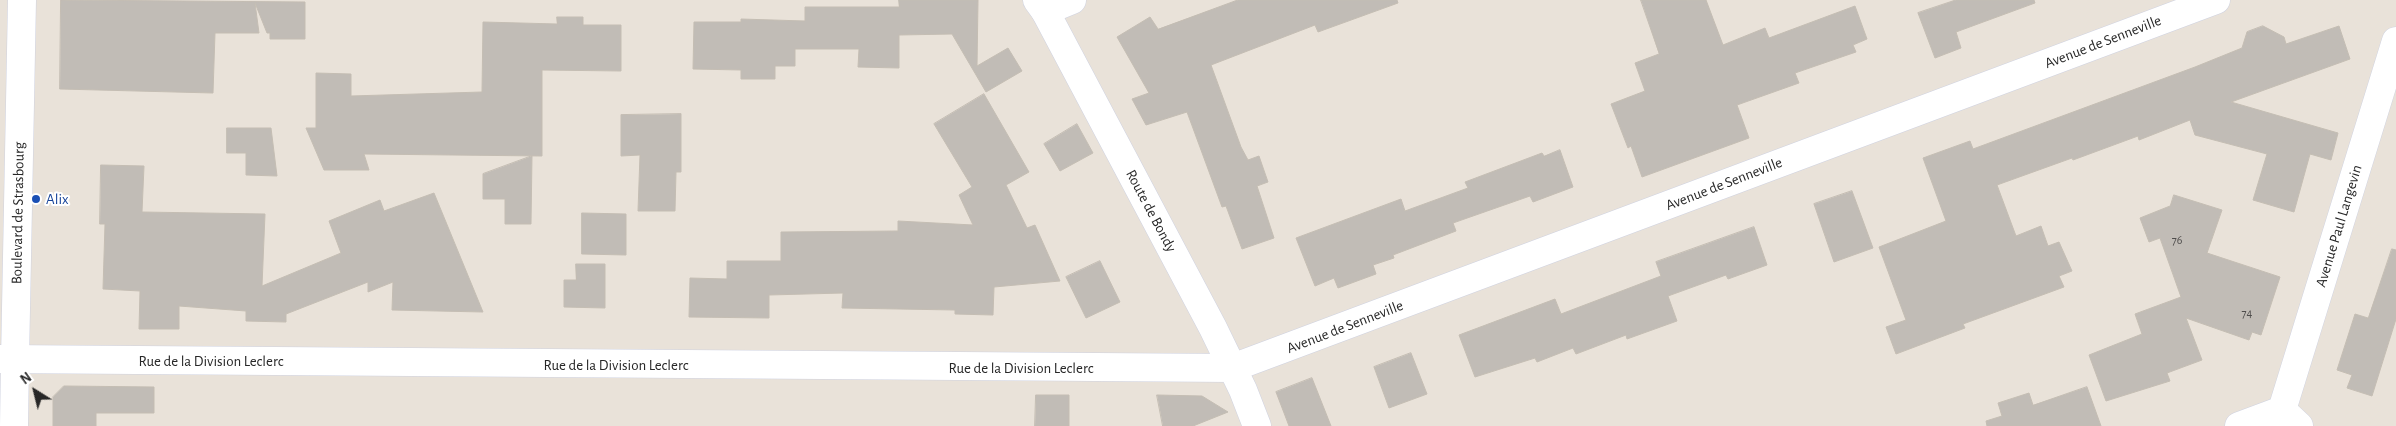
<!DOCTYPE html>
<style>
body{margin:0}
#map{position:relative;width:2396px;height:426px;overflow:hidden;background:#e9e2d9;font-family:"Alegreya Sans",sans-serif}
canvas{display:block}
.north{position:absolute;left:10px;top:366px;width:50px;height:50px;-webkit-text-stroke:4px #fff;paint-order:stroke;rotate:324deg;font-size:14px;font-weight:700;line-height:20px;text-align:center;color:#272727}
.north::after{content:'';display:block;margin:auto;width:18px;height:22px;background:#272727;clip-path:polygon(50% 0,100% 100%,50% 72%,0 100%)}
</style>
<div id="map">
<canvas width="2396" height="426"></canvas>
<div class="north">N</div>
</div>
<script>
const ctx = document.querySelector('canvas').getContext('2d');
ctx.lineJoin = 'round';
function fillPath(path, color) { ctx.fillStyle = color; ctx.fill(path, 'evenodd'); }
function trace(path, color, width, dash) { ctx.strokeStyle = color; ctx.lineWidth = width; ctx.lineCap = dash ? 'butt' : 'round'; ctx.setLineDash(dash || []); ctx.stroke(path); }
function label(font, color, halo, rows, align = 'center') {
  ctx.font = font + ' "Alegreya Sans",sans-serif'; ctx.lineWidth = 4; ctx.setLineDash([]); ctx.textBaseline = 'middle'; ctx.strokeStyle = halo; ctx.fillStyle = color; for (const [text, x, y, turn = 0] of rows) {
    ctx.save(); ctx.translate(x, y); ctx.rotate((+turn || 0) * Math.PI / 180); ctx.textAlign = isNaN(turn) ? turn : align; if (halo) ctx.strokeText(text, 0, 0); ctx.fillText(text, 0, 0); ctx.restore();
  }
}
const building = new Path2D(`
 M61,0L305,2V39H270V33H267L255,3L259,33H215L213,93L60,89Z
 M899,0H978L977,66L1008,48L1022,71L986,92L952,34L899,35V68L858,67L859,49H795V66H775V79H741V70L693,69L694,22H741V19L805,21V7H899Z
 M1238,0H1397L1398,3L1318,32L1315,25L1211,65L1241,147L1248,160L1259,156L1268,182L1257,186L1274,238L1242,249L1226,206L1222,207L1187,112L1146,125L1132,99L1149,93L1117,37L1150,17L1158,29Z
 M1641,0H1706L1723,45L1765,28L1769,38L1855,6L1867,39L1853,45L1856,52L1795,73L1799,83L1737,105L1749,138L1642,177L1631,146L1628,148L1611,104L1645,91L1635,63L1659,54Z
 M1956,0H2034L2035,3L1956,32L1961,48L1935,58L1918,13Z
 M557,17H583V25H621V71L542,70V156L364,154L369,170H324L306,128H316V73L351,74V96L482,92L483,22L557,24Z
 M2263,26L2284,37L2286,44L2339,26L2350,59L2231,102L2338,133L2331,160L2310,154L2294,212L2253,200L2267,154L2195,135L2190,120L2139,140L2138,136L2073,160L2072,158L1997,185L2016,236L2041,226L2048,246L2059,242L2072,271L2059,276L2064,287L1963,324L1965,328L1896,354L1886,327L1906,320L1879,247L1946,221L1923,158L1970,141L1973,149L2195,67L2242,48L2247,32Z
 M984,94L1029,172L1006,185L1027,228L1035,225L1060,281L994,287L993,315L955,314V310L842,308L843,293L769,295V318L689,317L690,278L727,279V261H781V232L898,231V221L973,225L959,195L972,187L934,124Z
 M681,114V172H676L675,211H638L640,155L621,156V115Z
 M1077,124L1093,153L1060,171L1044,144Z
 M227,128H271L277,176L246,175V153H227Z
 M1560,150L1573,187L1533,202L1530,196L1453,223L1456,231L1393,255L1394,258L1373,265L1376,274L1338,288L1334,278L1315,286L1296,238L1401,199L1405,211L1468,188L1465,182L1542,153L1544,156Z
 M532,156L531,224H505V199H483V174Z
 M101,165L144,166L142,212L265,214L262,286L341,253L329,221L380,200L384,211L434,193L483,312L392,310L393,282L368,292V282L286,314V322L246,321V311L179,306V329H139L140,291L103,289L105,224H100Z
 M1852,191L1873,248L1834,262L1814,204Z
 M2174,195L2222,210L2207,253L2280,277L2261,335L2252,332L2249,340L2186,318L2202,360L2167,373L2170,381L2106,401L2089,355L2142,334L2135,314L2181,297L2160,238L2149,242L2140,218L2170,206Z
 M582,213L626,214V255L582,254Z
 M1754,227L1767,265L1728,279L1726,275L1668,296L1677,321L1627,339L1626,335L1576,354L1573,348L1537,362L1535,358L1475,377L1459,335L1555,299L1561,314L1661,276L1656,262Z
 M2392,249L2396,250V319L2372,396L2347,388L2352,375L2337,370L2355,314L2368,318Z
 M1100,261L1120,302L1086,318L1066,277Z
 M576,264H605V308L564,307V280H576Z
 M1411,353L1427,394L1389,408L1374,367Z
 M1312,378L1331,426H1289L1276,392Z
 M64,386L154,387V413H96V426H53V397Z
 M2087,387L2101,426H1987L1986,421L2002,416L1998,403L2029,393L2033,405Z
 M1036,395H1069V426H1035Z
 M1157,395L1202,396L1228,412L1193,426H1163Z`);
const street = new Path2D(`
 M1045,11L1072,0
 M1232,368L2216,0
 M2282,410L2396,41
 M2282,410L2299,426
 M14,426L15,360
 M2239,426L2282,410`);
const secondary = new Path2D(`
 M1037,0L1045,11L1213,328L1243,390L1257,426
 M0,359L1232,368
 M15,360L22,0`);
const markers = [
 [36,199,5,"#1a4fb4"]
];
const numberNames = [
 ["76",2177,240],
 ["74",2247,313]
];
const streetNames = [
 ["Avenue de Senneville",2103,42,-21],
 ["Avenue de Senneville",1724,184,-21],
 ["Route de Bondy",1151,211,62],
 ["Boulevard de Strasbourg",18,213,-89],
 ["Avenue Paul Langevin",2339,226,-73],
 ["Avenue de Senneville",1345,327,-21],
 ["Rue de la Division Leclerc",211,361],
 ["Rue de la Division Leclerc",616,365],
 ["Rue de la Division Leclerc",1021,368]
];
const transitNames = [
 ["Alix",46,199]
];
fillPath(building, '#c1bcb6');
trace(building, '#c4bdb3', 1);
trace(street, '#cfd2e0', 29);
trace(secondary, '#cfd2e0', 29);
trace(street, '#fff', 28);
trace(secondary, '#fff', 28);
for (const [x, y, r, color] of markers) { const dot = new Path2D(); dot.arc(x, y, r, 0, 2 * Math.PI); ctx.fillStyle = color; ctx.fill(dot); trace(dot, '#fff', 2); }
label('12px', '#4e4c4b', null, numberNames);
label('15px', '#272727', '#fff', streetNames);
label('15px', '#164399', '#fff', transitNames, 'left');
</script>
